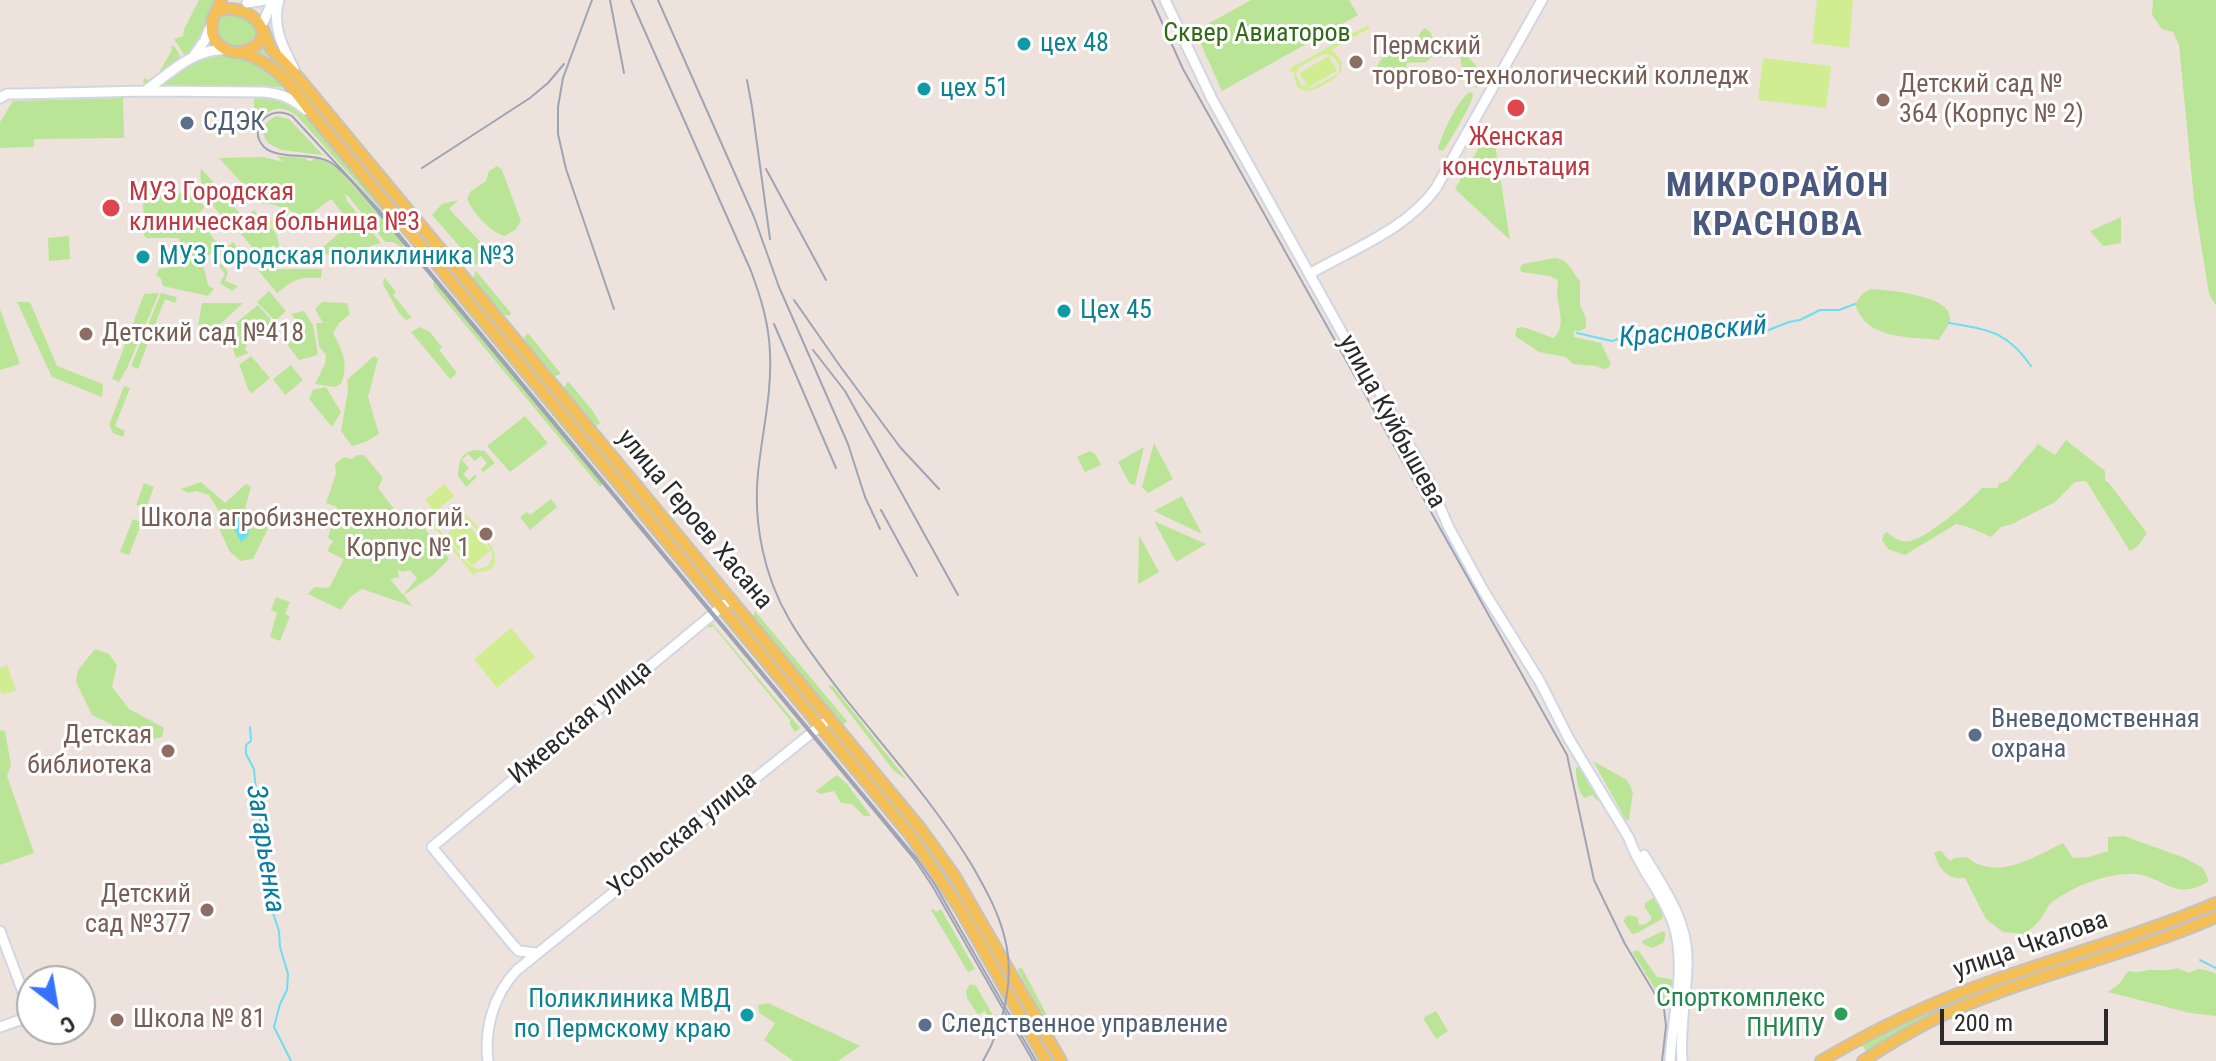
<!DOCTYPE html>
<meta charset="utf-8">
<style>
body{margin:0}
#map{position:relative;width:2216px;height:1061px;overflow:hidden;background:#ede3dc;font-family:"Roboto Condensed",sans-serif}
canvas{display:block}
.north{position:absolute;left:16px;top:965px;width:80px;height:80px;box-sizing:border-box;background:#fff;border:2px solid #aaa;border-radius:50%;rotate:149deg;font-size:22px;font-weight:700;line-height:32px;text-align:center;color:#2a2a2a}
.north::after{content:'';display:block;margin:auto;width:28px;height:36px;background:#3672ff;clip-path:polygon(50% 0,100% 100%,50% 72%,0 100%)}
.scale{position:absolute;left:1940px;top:1009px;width:168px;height:36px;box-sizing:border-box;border:4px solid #2a2a2a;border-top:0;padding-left:10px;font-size:24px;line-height:28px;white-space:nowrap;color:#2a2a2a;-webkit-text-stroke:6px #fff;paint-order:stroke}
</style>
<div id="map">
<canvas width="2216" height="1061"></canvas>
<div class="north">С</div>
<div class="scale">200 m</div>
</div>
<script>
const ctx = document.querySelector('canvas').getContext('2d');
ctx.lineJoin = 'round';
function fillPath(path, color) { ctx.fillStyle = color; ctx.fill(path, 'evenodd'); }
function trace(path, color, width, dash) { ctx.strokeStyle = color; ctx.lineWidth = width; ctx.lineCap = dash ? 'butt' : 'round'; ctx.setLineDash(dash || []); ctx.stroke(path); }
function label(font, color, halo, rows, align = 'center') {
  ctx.font = font + ' "Roboto Condensed",sans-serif'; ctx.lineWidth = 6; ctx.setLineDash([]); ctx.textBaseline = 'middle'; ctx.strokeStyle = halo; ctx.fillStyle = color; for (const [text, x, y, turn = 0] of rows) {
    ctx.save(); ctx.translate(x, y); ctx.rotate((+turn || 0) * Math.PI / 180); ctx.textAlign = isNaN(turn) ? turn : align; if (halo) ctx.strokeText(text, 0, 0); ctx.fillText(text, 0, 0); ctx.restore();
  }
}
const green = new Path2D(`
 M199,0H216L209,13L202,41L188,56H185L174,39L183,36L184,29Z
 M1251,0H1349L1358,15L1222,91L1195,31Z
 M2153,0H2216V306L2209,294L2194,200L2179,45L2173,32L2162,29L2152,15Z
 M217 26a20 20 0 1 1 40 0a20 20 0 1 1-40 0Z
 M1425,28L1431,33L1432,37L1439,38L1442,43C1437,47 1431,60 1426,62C1421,63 1413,62 1407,63L1406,66L1413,76L1405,84H1399L1386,72H1380L1377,67C1380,60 1385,52 1391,48H1407L1413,39L1417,40L1421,31Z
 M262,44L438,255L392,202L281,66L268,56L256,50Z
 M171,46H174L180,55L179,61L152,80L143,84L144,78L148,80L158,74L172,50Z
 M212,51L259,61L288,88L263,86L157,87L191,63Z
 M1461,55H1466C1474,63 1485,73 1483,85L1476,88C1470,78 1458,68 1461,55Z
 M1469,92L1473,94L1472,99C1464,118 1454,134 1443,151L1439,150L1438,147C1445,129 1454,106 1469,92Z
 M254,95H268L297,104L384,209L382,211L297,116C275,101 272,112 254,121Z
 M123,98L124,138L34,139V147L0,148V122L13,101Z
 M276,116L289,119L323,155L281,150L268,143C259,131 264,122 276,116Z
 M1492,125L1510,240L1455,189Z
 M276,156L306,158V160L311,161L315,158L328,162L340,171L405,245L401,247L393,242H385L348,196L344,194L348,202L381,243L343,255L315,254L351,223L331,199L307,217L272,204L260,203L219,158L263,157L284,162Z
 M497,166L502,170L521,221L516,229L505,236C491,233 472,212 467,198L471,191L486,181L489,171Z
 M201,168L244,218L254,210L258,215L238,233C221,214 196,195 201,168Z
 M185,193L196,197L205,207L196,216L218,244L210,254L202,260L208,285L214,289L208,296L163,286L161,279L156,275L159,269L185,265L184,251H181L179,238H147L144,236L143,194Z
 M458,200L449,209L491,253L476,265L432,215L442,204Z
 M260,216L277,235L280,252L274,245L266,251L272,259H262L241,234Z
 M2121,217V243L2103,246L2090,231Z
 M69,236L70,259L49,261L48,238Z
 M233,242L237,247L231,252L228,249L217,259L228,272L225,281L238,286L232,291L220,283L225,274L214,259Z
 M1555,258C1570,260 1571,271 1580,281V304L1586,319V328L1580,331H1574V337L1601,343L1611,364L1608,368L1603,369L1596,366L1573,364L1566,357L1539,352L1515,336L1517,328L1523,327L1553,338C1567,328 1558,308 1557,293C1557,289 1558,284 1558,280L1550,276L1521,272L1520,267L1523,264Z
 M442,259L618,471V472L441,260Z
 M257,269H322L321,278C298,277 295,279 277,293Z
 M476,271L511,313L510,315L508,316L503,314L473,278Z
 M384,277L396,292L393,295L412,318L406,320L399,313L383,284Z
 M440,280L449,287L609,479L607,481Z
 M434,281L603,484L600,487L433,286Z
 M1870,289C1888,290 1949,295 1950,317C1951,324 1942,333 1939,340C1909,336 1867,341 1855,304L1862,294Z
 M269,291L286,311L275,321L257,302Z
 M159,293L128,366L119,382L112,379L144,294Z
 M161,293L177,297L175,303L165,299L138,369L131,366Z
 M17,302H30L57,366L103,384L102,397L52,377Z
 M322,302L347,303L350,314L339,323L333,333C343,352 349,363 341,384L335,387L315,384L325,364L326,355L319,346L316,323H323L315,309Z
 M202,303H243L214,330L198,325Z
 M258,305L274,323L258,335L259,337L252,342L246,337L243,341L247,346L245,348L248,353L236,358L231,343L240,338L230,328Z
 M0,309L20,364L0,370Z
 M304,311L313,325L318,355L299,360L286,343L298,334L301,327L291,314Z
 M420,327L430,332L442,347L439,350L457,373L450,379L411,332Z
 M528,333L561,374L555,376L526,342L524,337Z
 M251,356L270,378L251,394C245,384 244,375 239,365Z
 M374,356L378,359L368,397L379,434L365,442L352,446L341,431L348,390L347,380Z
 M291,365L303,380L285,395L273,379Z
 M568,381L593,411L600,423L596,426L564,388Z
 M124,386L130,388L115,426L125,431L123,437L113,433L109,425Z
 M326,387L341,412L332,427L309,399L313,390Z
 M525,416L548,443L510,472L487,446Z
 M2066,440L2105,471V481L2108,482L2147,533L2138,546L2130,551L2086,481L2075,482L2055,502L2012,524L2001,527L1991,537L1968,527L1956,524L1905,555L1888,549L1882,540L1884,534L1887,532C1894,538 1900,543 1910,541C1927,538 1969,502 1982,488H1998V484L2007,481L2038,444L2055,455Z
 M1154,443L1173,479L1148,493L1142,487Z
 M1144,447L1135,485L1130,484L1118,462Z
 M476,450L485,451L495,463L483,472L481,469L487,463L481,456L475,461L468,454L462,460L469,468L463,474L469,480L475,475L477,477L466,487L458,476C459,462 460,452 476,450Z
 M1090,451L1095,454L1101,465L1085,472L1077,457Z
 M358,455H364L383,478L378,488L401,518L410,510L449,559L432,576L404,595L412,606L362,589L350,597L341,610L308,594L314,587L329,588L344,559L327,551L333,541L328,538L337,507L326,503L336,474L335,464L344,457L352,459ZM398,569L402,572L410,570L417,578L403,595L390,579L399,577Z
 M201,482L225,503L246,484L251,487L245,508L273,518L253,559L241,561L230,552L220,531C225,517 216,507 209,495L196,491L188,493L181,489Z
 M144,483L154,487L146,508L136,505Z
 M1182,496L1202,534L1154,511Z
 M551,499L557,507L530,530L520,517L527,512L530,515Z
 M133,519L142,522L129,555L120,552Z
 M1154,521L1206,544L1176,562Z
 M1139,535L1159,572L1138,584Z
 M276,597L290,602L285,614L290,616L280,641L270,637L277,613L271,610Z
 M755,611L847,721L843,725L753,617Z
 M712,623L800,728L795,732L790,725V720L713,626L709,628L708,626Z
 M95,649L109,654L117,665L112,687L129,709L164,728L162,737L145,741L92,715L76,682L78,670Z
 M828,685L833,686L907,780L894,771Z
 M0,730L5,731L11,765L7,776L34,853L0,865Z
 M1593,761L1627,780L1633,792L1629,820H1626Z
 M1580,765L1599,798V802L1592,795L1585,798C1577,792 1576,777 1576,768Z
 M837,775L847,784L871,816H864L852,804L841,803L834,791L820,794L816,791Z
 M2124,836L2185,858L2203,868L2209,881C2173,903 2164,875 2133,874C2106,873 2074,886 2052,902C2046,907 2044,916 2038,922C2034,927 2029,930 2024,934L2003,932L1986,919L1965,878C1947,880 1938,868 1934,852L1941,851L1950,861L1955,858L1967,857C1996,882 2034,857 2063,843L2073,858L2089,857L2108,851V837Z
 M1655,897C1661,902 1664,911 1662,919L1637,933L1632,934L1624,922L1625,917L1630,915L1638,918L1639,925L1646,924L1651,920V916L1645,908V903Z
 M933,909L936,912L941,909L975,969L968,972L931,910Z
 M1663,931L1666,934L1663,943L1652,948L1643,944L1642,941Z
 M1638,950L1657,977L1671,979L1673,982L1668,1000H1662L1632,952Z
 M1022,968L1050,1021L1049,1028L1017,969Z
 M2177,968L2189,973C2199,966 2205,969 2216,974V1016L2190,1013L2108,992L2120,983L2128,971C2141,974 2146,969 2156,970C2165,970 2168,971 2177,968Z
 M970,984L976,986L998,1024L995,1034L985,1025L991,1021L985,1011L978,1015L967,998L966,991Z
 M1992,987L1921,1019L1867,1052L1861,1044L1919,1016Z
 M768,1003L860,1046L838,1061H793L764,1040L775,1023L759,1013L758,1005Z
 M1436,1011L1448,1031L1436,1039L1423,1018Z`);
const pitch = new Path2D(`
 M1817,0H1853L1849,48L1812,43Z
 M1368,25L1370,28L1331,50C1349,65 1344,74 1325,84C1309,94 1294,95 1294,71L1291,72L1289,69ZM1324,54L1334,57L1339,65V73L1312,88L1301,85L1296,74L1299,67Z
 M1329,56L1337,71L1308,87L1299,73Z
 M1763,58L1831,66L1826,108L1758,100Z
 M284,209L292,219L276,233L268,223Z
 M444,484L454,496L435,512L425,500Z
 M454,507C472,513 523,573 476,572L474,576L423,514L425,512L435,524L441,511ZM452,510C466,514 490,543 493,557L488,566L478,569L470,566L441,532L439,527L440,518L447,511Z
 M464,520L490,551L472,566L446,535Z
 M511,628L535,657L497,688L474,659Z
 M7,665L16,690L2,695L0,689V668Z`);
const water = new Path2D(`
 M242,509L251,515L248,536L241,542L232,525Z`);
const stream = new Path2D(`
 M1949,323C1989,330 2007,331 2031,366
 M1577,333L1612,341L1627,336L1643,338L1703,329L1721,330L1729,333L1755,331L1761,333L1789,322L1800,320L1820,310H1839L1855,304
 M250,727L251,741L246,745V754L254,769L256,791L260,798L259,814L266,851L265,881L269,901L279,931L280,947L288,974L287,990L280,1004L274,1027L291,1061
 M2200,960L2216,968`);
const secondary = new Path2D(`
 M279,0C271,25 283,48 294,69
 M1165,0L1212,99L1356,358L1375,384L1428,479L1449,528L1483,590L1539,680L1569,739L1629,838C1639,869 1664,894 1674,926C1687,970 1672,1017 1670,1061
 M247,3L265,0
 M262,25L270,7L275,0
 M195,54L205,40L211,25
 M145,91C169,74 195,47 227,50
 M0,98L7,94H20L145,91L264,92C282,94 292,98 306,110
 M1309,274C1353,249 1407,229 1436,188L1542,0
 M1644,855C1663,887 1686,918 1687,956C1688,991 1679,1026 1682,1061
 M0,931L32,1016L0,1027
 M537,953L519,951L514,946L432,847L725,604
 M488,1061C484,1028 494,994 517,970L824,723`);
const primary = new Path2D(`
 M217,11C252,0 283,40 244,51C227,56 209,42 212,23C213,16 218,8 221,0
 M263,29L271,49L297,76L921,829L954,875L1061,1061
 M241,52C279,64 294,90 317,120L911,836L960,909L1046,1061
 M1821,1061C1875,1029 1932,1002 1992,981C2066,955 2143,934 2216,903
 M1863,1061C1892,1042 1922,1024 1954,1010C2039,973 2131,954 2216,917`);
const tram = new Path2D(`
 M1152,0L1183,69L1567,755L1594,880L1625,944L1664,1009L1666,1026L1662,1061
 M1033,1061L933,887L915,860L882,820L377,211C364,197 346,172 330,162C312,152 277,160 264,147C246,128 270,103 292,116L379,210L883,818L917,859L935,885L1036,1061`);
const rail = new Path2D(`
 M592,0L563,78L558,107V134L566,169L614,309
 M610,0L624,73
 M631,0L751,271C761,298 769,324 770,353C772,394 762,433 758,473C753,523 764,576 789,619C805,647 826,673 845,698C889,753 937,807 973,867C986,890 999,913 1005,939C1015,980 1004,1025 983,1061
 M658,0L754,217L779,287L848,444L865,497L880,529
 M747,80L752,107L770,239
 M422,168L530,98L548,83L564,64
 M766,169L826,280
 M794,300L840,366L900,447L939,489
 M774,324L836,468
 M813,350L845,391L958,595
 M881,510L917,576`);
const markers = [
 [1024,44,8,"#0f9aa8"],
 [1356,62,8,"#8d6e63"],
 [924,89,8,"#0f9aa8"],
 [1883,100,8,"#8d6e63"],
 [1516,108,10,"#e0444e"],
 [187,123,8,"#5c6f8a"],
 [111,208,10,"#e0444e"],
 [143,257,8,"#0f9aa8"],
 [1064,311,8,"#0f9aa8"],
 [86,334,8,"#8d6e63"],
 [486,534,8,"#8d6e63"],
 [1975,735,8,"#5c6f8a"],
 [168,751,8,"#8d6e63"],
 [207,910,8,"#8d6e63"],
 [1841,1014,8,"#2e9e5b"],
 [747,1015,8,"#0f9aa8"],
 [117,1020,8,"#8d6e63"],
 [925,1025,8,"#5c6f8a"]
];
const parkNames = [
 ["Сквер Авиаторов",1257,34]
];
const cultureNames = [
 ["цех 48",1040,44],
 ["цех 51",940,89],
 ["МУЗ Городская поликлиника №3",159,257],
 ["Цех 45",1080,311],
 ["Поликлиника МВД",731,1000,"right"],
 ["по Пермскому краю",731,1030,"right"]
];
const educationNames = [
 ["Пермский",1372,47],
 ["торгово-технологический колледж",1372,77],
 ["Детский сад №",1899,85],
 ["364 (Корпус № 2)",1899,115],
 ["Детский сад №418",102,334],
 ["Школа агробизнестехнологий.",470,519,"right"],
 ["Корпус № 1",470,549,"right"],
 ["Детская",152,736,"right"],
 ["библиотека",152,766,"right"],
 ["Детский",191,895,"right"],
 ["сад №377",191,925,"right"],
 ["Школа № 81",133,1020]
];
const serviceNames = [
 ["СДЭК",203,123],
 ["Вневедомственная",1991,720],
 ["охрана",1991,750],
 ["Следственное управление",941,1025]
];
const healthNames = [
 ["Женская",1516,138],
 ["консультация",1516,168],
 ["МУЗ Городская",129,193,"left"],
 ["клиническая больница №3",129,223,"left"]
];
const streetNames = [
 ["улица Куйбышева",1391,422,61],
 ["улица Героев Хасана",694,520,50],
 ["Ижевская улица",581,723,-40],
 ["Усольская улица",683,835,-39],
 ["улица Чкалова",2031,946,-19]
];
const leisureNames = [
 ["Спорткомплекс",1825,999],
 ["ПНИПУ",1825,1029]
];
const waterNames = [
 ["Красновский",1693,333,-5],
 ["Загарьенка",264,849,81]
];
const districtNames = [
 ["МИКРОРАЙОН",1778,187],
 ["КРАСНОВА",1778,226]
];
fillPath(green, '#bae596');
fillPath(pitch, '#d0ed91');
fillPath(water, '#6bdef2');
trace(stream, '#6bdef2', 2);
trace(secondary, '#d1d6e4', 13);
trace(primary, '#c3c3c3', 14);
trace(secondary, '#fff', 9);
trace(primary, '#f5bf58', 10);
trace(tram, '#9ea4b5', 2);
trace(rail, '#9ea4b5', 2);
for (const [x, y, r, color] of markers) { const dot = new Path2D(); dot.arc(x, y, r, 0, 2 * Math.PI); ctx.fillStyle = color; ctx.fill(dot); trace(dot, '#fff', 3); }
label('26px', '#326a18', '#fff', parkNames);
label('26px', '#0d838f', '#fff', cultureNames, 'left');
label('26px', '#785e54', '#fff', educationNames, 'left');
label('26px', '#4e5e75', '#fff', serviceNames, 'left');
label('26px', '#be3a42', '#fff', healthNames);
label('26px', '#2a2a2a', '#fff', streetNames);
label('26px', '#27864d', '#fff', leisureNames, 'right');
label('italic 28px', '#097c9f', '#fff', waterNames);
ctx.letterSpacing = '2px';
label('bold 34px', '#49587c', '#fff', districtNames);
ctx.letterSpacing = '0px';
</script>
